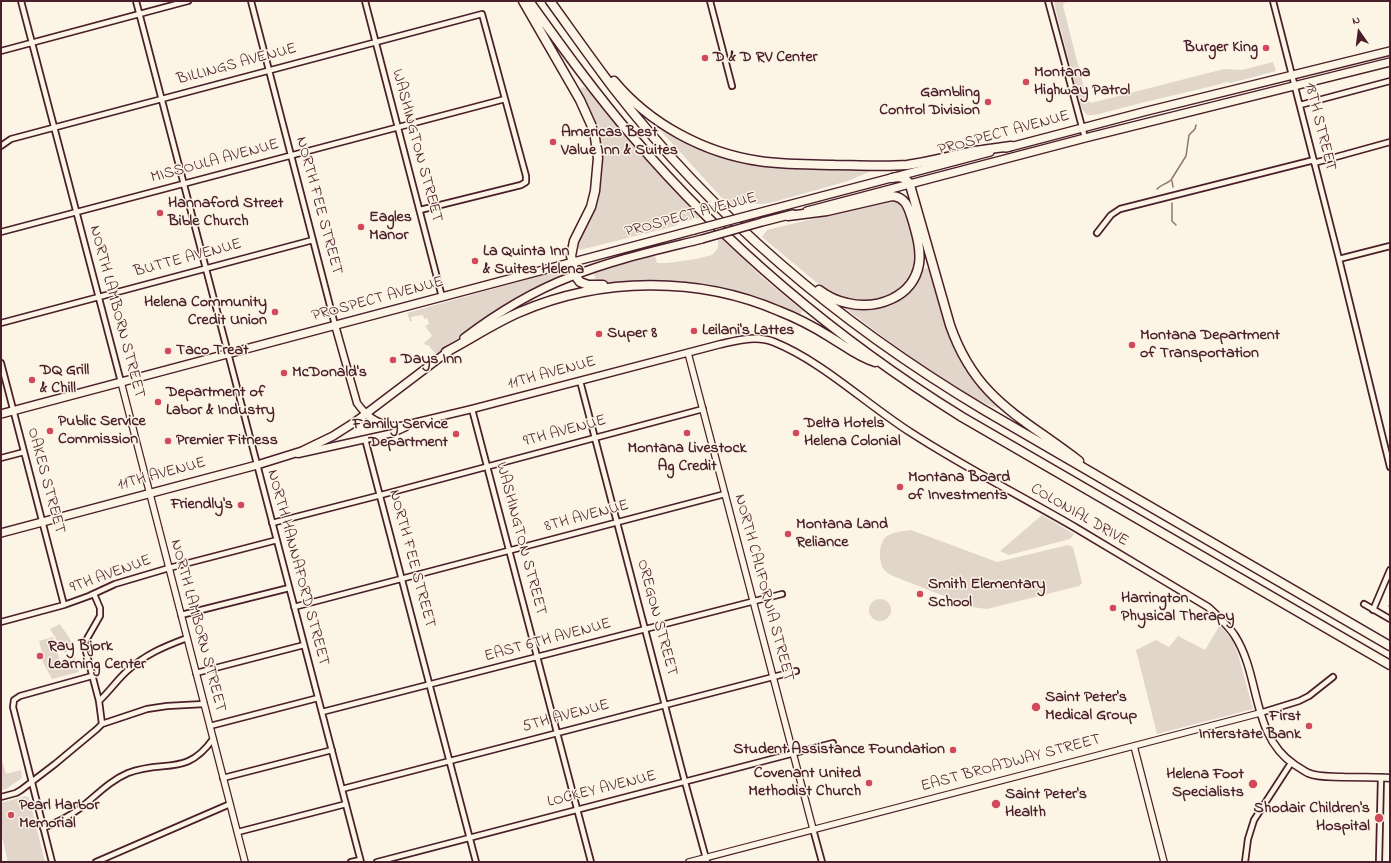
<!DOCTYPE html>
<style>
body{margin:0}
#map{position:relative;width:1391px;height:863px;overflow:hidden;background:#fcf5e5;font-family:"Indie Flower",sans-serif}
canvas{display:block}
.frame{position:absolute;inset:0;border:2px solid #4a1f2b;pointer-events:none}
.north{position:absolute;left:1339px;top:12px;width:40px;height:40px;-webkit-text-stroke:3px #fcf5e5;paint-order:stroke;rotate:346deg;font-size:11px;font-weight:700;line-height:16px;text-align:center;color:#4a1f2b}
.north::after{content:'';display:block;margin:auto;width:14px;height:18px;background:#4a1f2b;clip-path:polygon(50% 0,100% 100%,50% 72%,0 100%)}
</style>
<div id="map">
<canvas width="1391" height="863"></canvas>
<div class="frame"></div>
<div class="north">N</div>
</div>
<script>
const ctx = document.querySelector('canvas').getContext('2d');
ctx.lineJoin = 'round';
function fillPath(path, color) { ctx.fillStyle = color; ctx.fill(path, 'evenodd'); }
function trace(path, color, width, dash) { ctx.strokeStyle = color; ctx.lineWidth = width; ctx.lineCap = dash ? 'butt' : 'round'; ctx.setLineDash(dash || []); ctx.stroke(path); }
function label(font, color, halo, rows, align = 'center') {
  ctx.font = font + ' "Indie Flower",sans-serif'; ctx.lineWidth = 3; ctx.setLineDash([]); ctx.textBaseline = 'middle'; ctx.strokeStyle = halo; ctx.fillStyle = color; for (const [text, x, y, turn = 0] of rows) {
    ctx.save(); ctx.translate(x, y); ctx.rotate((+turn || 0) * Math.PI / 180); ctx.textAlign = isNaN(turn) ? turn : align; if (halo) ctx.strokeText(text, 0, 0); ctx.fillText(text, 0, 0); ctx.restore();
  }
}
const green = new Path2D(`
 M1055,1H1070L1064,3L1063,6L1087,100L1091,103L1224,69L1242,70L1273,62L1276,71L1231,83L1226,82L1224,83L1213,86L1145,102L1095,115H1087L1082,109L1079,100L1055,7V3H1054Z
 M583,87L586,88L623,134L700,218L681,222L675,226L580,250L578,247C580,230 593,216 598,199C609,159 598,127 580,91L581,88Z
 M649,118L686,142L715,153L760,165L791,168L870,169L869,172L848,181L770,203L760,204L750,203L731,208Z
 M886,201L894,202L899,204L904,210L914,241L916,263L911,276L904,287L884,299L867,301H850L828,292L762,237L767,230Z
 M721,238L762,277L803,311L799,315L759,297L701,283L649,280L597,283L593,272L655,256L657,263H668L696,259L712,255L718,248V239Z
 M928,268L949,335L974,379L998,408L993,407L957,390L911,358L845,308L847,306L860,309L885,305L920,270Z
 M564,269L566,274C520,296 478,325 437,355L428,345H426L424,343L432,336L425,326L429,324L427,318L424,319L423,315L411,317L412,321H410L407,313Z
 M1042,515L1074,534L1070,539L1009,555L1000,551Z
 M911,530L997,562L1068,545L1073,547L1082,583L1079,586L987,609L972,607L893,576C891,575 887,573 885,571C878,563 878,542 887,536C893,532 904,531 911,530Z
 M869 610a11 11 0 1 1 22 0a11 11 0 1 1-22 0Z
 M60,624L75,647L65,653L50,629Z
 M1220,625L1232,640L1238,654L1253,709L1157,734L1136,650L1156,640L1169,647L1178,636L1205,650Z
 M53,637L60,661L75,657L79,672L52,679L39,655L42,652L39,641Z
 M1,756L6,774L21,770L22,778L6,789L1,790Z
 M26,796L29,798L45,862H8L1,833V803Z`);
const stream = new Path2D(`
 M1172,181L1173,187
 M1157,189C1162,184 1167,184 1171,180L1186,156L1189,135L1195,129L1196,125
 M1172,203V221L1176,225
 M1389,606L1390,605`);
const minor = new Path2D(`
 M21,1L121,382
 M136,1L361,862
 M251,1L335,325
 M365,1L442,297
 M710,1L732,86
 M1048,1L1085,138
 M1273,1L1339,259L1390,467
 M1,51L188,1
 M1300,105L1390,81
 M1,146L11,139L482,14L526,176V182L521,185L420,210
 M1314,163L1390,142
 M1,232L505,99
 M1097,233L1111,215L1120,209L1314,160
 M1339,259L1390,246
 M1,323L313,240
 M1,363L64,605
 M580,381L685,782L707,862
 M472,409L591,862
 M365,439L476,862
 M1,458L24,452
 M272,523L381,495L703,409
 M94,594L100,608V616L84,644L99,701L102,724
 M1364,604L1390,619
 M294,607L725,494
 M1373,610L1390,570
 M181,615L289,588
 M1,622L64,605L89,596L115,584L169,568L277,540
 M196,673L304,645
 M99,701C109,692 117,680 127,671C146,654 163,647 187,638
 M322,712L782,594
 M1260,713L1299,701L1309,696L1333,677
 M210,726L318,698
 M223,778L332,750
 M342,789L796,671
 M1,797L16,793L21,790L55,764L97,729L102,724L147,709L167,706L204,704
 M43,828C56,823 68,817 79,809C95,797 109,781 128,773C165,759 186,777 213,739
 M813,829L822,862
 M238,832L346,804
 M52,862L13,707L14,700L20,696L92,676
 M96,862L230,804
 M351,862L360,860
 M377,862L833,743
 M1245,862L1248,839L1254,820L1291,763
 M1379,862L1381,777`);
const tertiary = new Path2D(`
 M688,353L813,829
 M121,382L245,862
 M1134,746L1164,862
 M689,862L1260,713`);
const secondary = new Path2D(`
 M335,325L357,403C368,419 382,427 401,426L472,409L721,344C739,340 756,335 774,342C823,362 866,404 910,432C964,467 1021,496 1076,528C1120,554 1164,581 1208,607C1218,616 1228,625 1235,636C1261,677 1251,736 1295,765C1300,768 1304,771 1308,773C1320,778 1333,776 1344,777C1360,777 1375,777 1390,778
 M298,454L393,433L406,427`);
const trunk = new Path2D(`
 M1006,148L1147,111L1390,51
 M807,211L1085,138L1390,62
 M754,214L990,152
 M762,222L793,214
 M464,338C497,313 531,292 570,277C612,260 658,250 702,239
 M1,414L694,230
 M1,533L257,465L302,451L333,436L355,422L450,350`);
const motorway = new Path2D(`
 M523,1L580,100L594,131L598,158L595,191L591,207L574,241L571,256L577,278L580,282L588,285H603
 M529,1C562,47 595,93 632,136C727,247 838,340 962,417L1390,665
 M550,1C571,30 592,60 614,89C715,219 843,326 984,410L1390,646
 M614,81C650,124 704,153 759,161C784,165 810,164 835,165C859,165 883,167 907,165C930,162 953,155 975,151C987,149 999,148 1011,146
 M892,178C900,176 907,178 910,185L950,325C976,400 1021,416 1079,461
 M788,216L827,211L892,196C907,197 909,210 913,222C917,236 921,250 919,264C913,298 876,310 847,303C837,301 827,296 819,290
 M446,352C471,339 494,323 520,312C601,277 698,276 779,311C797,318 814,327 830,337C845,346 858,357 875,362`);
const trunkBridge = new Path2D(`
 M694,230L754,214
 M702,239L762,222`);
const markers = [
 [1266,48,4,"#d1495b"],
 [705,58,4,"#d1495b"],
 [1026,82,4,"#d1495b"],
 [988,102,4,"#d1495b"],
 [553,142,4,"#d1495b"],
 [160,213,4,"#d1495b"],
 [361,227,4,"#d1495b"],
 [475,261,4,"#d1495b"],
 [275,312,4,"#d1495b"],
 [694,331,4,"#d1495b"],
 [599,334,4,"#d1495b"],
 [1132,345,4,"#d1495b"],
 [168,351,4,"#d1495b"],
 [393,360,4,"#d1495b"],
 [284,373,4,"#d1495b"],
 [32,380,4,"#d1495b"],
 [158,402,4,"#d1495b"],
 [50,431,4,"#d1495b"],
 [687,433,4,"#d1495b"],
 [796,433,4,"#d1495b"],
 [456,434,4,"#d1495b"],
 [168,441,4,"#d1495b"],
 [900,487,4,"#d1495b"],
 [241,505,4,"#d1495b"],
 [788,534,4,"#d1495b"],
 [920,594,4,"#d1495b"],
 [1113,608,4,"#d1495b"],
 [40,656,4,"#d1495b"],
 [1036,707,5,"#d1495b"],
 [1309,726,4,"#d1495b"],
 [953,750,4,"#d1495b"],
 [869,783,4,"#d1495b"],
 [1253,784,5,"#d1495b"],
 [996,804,5,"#d1495b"],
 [11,815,4,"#d1495b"],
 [1379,818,5,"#d1495b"]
];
const poiNames = [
 ["Burger King",1258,48,"right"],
 ["D & D RV Center",713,58],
 ["Montana",1034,73],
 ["Highway Patrol",1034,91],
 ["Gambling",980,93,"right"],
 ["Control Division",980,111,"right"],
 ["Americas Best",561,133],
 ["Value Inn & Suites",561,151],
 ["Hannaford Street",168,204],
 ["Bible Church",168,222],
 ["Eagles",369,218],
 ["Manor",369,236],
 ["La Quinta Inn",483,252],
 ["& Suites Helena",483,270],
 ["Helena Community",267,303,"right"],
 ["Credit Union",267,321,"right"],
 ["Leilani's Lattes",702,331],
 ["Super 8",607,334],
 ["Montana Department",1140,336],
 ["of Transportation",1140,354],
 ["Taco Treat",176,351],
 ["Days Inn",401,360],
 ["DQ Grill",40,371],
 ["& Chill",40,389],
 ["McDonald's",292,373],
 ["Department of",166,393],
 ["Labor & Industry",166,411],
 ["Public Service",58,422],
 ["Commission",58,440],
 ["Delta Hotels",804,424],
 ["Helena Colonial",804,442],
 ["Family Service",448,425,"right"],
 ["Department",448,443,"right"],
 ["Premier Fitness",176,441],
 ["Montana Livestock",687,449,"center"],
 ["Ag Credit",687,467,"center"],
 ["Montana Board",908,478],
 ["of Investments",908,496],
 ["Friendly's",233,505,"right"],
 ["Montana Land",796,525],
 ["Reliance",796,543],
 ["Smith Elementary",928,585],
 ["School",928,603],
 ["Harrington",1121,599],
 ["Physical Therapy",1121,617],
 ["Ray Bjork",48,647],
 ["Learning Center",48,665],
 ["Saint Peter's",1045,698],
 ["Medical Group",1045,716],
 ["First",1301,717,"right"],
 ["Interstate Bank",1301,735,"right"],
 ["Student Assistance Foundation",945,750,"right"],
 ["Covenant United",861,774,"right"],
 ["Methodist Church",861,792,"right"],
 ["Helena Foot",1244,775,"right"],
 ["Specialists",1244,793,"right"],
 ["Saint Peter's",1005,795],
 ["Health",1005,813],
 ["Pearl Harbor",19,806],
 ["Memorial",19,824],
 ["Shodair Children's",1370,809,"right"],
 ["Hospital",1370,827,"right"]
];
const streetNames = [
 ["BILLINGS AVENUE",237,65,-15],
 ["18TH STREET",1319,127,76],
 ["PROSPECT AVENUE",1004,134,-15],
 ["WASHINGTON STREET",416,146,75],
 ["MISSOULA AVENUE",215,162,-15],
 ["NORTH FEE STREET",318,206,75],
 ["PROSPECT AVENUE",691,216,-15],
 ["BUTTE AVENUE",188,259,-15],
 ["PROSPECT AVENUE",378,300,-15],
 ["NORTH LAMBORN STREET",116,312,75],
 ["11TH AVENUE",552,374,-15],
 ["9TH AVENUE",565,432,-15],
 ["11TH AVENUE",162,475,-15],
 ["OAKES STREET",45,481,75],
 ["COLONIAL DRIVE",1079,516,30],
 ["8TH AVENUE",587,517,-15],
 ["WASHINGTON STREET",520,539,75],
 ["NORTH FEE STREET",411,559,75],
 ["NORTH HANNAFORD STREET",297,568,75],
 ["9TH AVENUE",111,575,-20],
 ["NORTH CALIFORNIA STREET",763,588,75],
 ["OREGON STREET",656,618,75],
 ["NORTH LAMBORN STREET",197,626,75],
 ["EAST 6TH AVENUE",548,641,-15],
 ["5TH AVENUE",566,717,-15],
 ["EAST BROADWAY STREET",1011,764,-15],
 ["LOCKEY AVENUE",602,790,-14]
];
fillPath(green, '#e2d5ca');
trace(stream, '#917474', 1.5);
trace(minor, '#4a1f2b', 8);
trace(tertiary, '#4a1f2b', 8);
trace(secondary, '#4a1f2b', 9);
trace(trunk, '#4a1f2b', 10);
trace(motorway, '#4a1f2b', 11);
trace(minor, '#fcf5e5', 4.5);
trace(tertiary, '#fcf5e5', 5.5);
trace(secondary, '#fcf5e5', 6);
trace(trunk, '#fcf5e5', 7);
trace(motorway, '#fcf5e5', 8);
trace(trunkBridge, '#4a1f2b', 10, []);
trace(trunkBridge, '#fcf5e5', 7);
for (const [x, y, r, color] of markers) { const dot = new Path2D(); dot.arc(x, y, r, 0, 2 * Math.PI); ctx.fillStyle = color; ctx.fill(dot); trace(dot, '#fcf5e5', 1.5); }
label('bold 16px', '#4a1f2b', '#fcf5e5', poiNames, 'left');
label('16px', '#4a1f2b', '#fcf5e5', streetNames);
</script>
